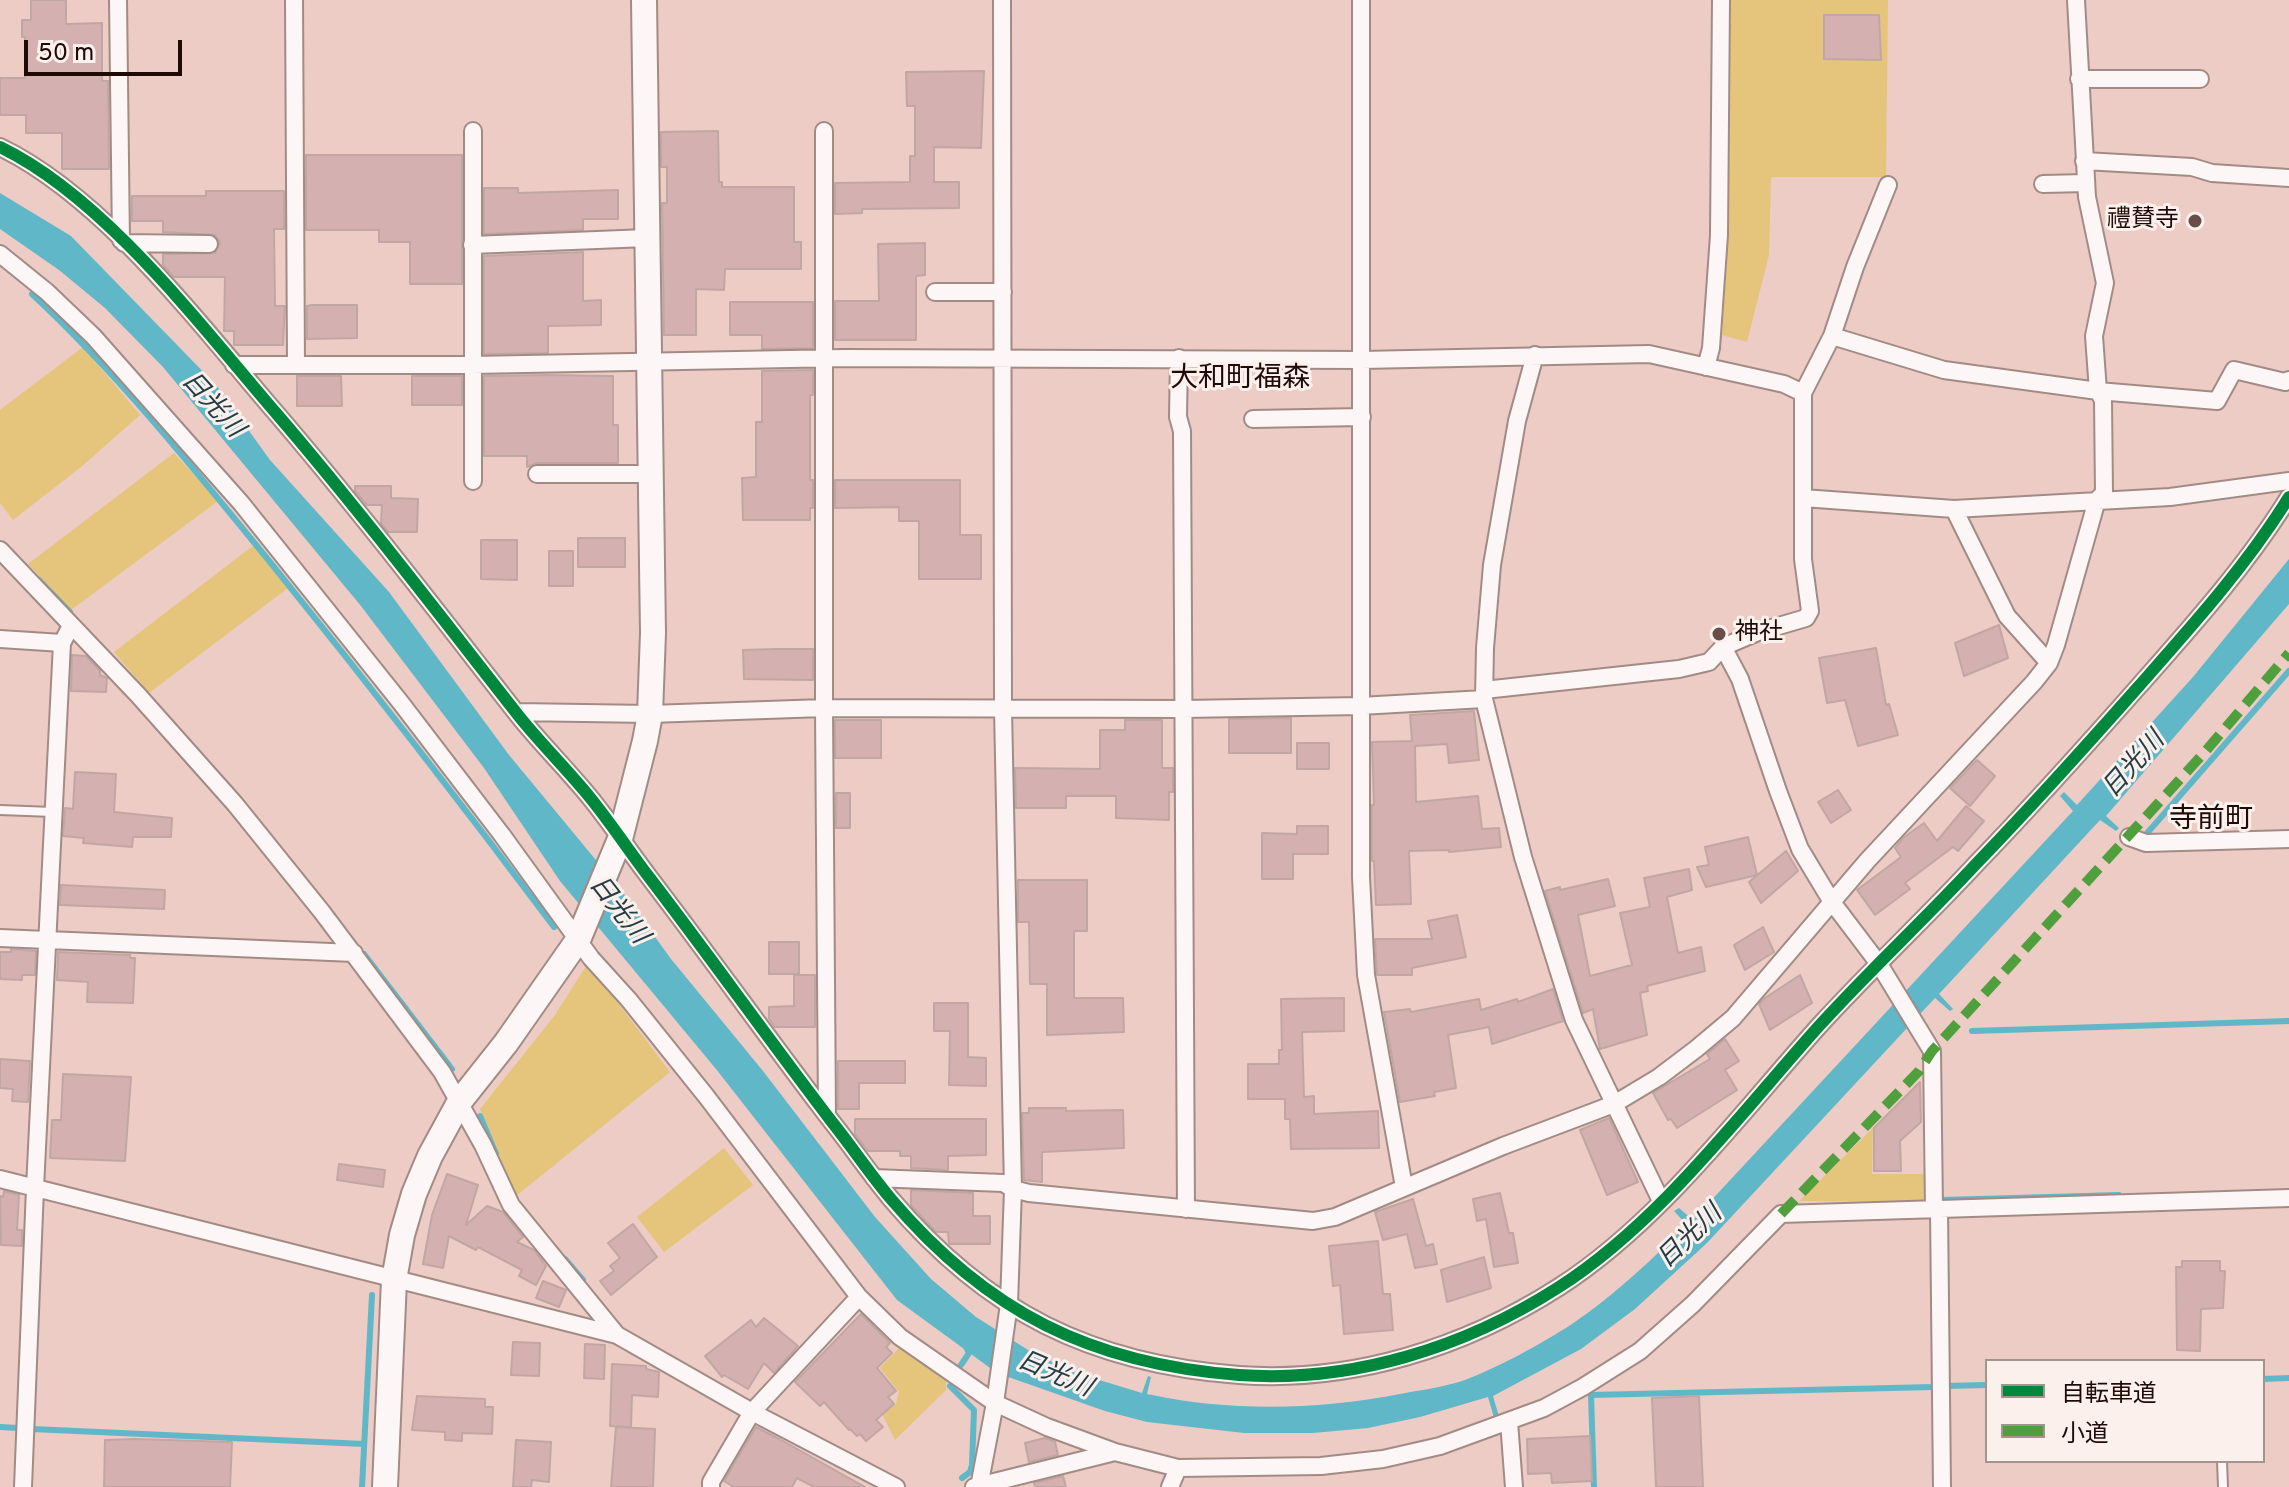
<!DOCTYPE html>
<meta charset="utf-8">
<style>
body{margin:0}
#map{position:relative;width:2289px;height:1487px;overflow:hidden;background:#ecccc4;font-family:Overpass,"Noto Sans JP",sans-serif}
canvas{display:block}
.legend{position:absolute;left:1985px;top:1359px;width:280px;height:104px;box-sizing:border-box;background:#fcf0ec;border:2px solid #a49490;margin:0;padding:10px 14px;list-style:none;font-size:24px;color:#1f0a06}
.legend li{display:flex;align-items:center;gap:16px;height:40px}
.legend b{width:40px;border:2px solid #a49490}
.scale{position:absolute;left:24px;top:40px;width:158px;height:36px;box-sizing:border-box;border:4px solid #1f0a06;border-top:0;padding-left:10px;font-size:24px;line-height:28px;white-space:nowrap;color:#1f0a06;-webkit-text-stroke:6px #fcf0ec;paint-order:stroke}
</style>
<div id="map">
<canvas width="2289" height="1487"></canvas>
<ul class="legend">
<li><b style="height:10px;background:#00873e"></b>自転車道</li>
<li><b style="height:10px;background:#4f9f3d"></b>小道</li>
</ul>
<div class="scale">50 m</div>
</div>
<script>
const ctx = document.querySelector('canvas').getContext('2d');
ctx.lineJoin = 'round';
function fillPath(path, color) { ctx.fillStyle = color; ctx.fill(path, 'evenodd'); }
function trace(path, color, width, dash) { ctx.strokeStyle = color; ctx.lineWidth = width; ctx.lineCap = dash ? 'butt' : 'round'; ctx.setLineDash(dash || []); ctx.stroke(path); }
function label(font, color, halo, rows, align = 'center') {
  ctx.font = font + ' Overpass,"Noto Sans JP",sans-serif'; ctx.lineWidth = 6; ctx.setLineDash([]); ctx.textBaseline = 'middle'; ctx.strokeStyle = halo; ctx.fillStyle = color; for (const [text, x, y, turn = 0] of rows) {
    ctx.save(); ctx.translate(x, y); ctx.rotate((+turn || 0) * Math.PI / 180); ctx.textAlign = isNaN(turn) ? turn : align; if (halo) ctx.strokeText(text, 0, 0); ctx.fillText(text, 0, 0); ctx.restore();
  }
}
const green = new Path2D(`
 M1720,0H1888L1886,177H1771L1769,255L1747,342L1711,332Z
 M83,347L140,415L81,467L13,520L0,503V410Z
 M174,453L218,501L71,610L28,564Z
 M254,545L288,588L149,693L114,652Z
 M588,963L670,1072L516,1196L480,1109L555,1015Z
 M1873,1128L1872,1174H1928V1195L1921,1202L1799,1201Z
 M724,1148L753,1185L664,1252L637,1217Z
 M900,1347L946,1380V1390L895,1440L882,1414L896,1404L899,1392L880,1368Z`);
const water = new Path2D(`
 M0,193L71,236L216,385L270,460L389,592L509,755L624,894L671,959L763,1071L875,1217L931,1279L976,1317L1028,1350L1073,1372L1142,1393L1148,1376L1151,1377L1147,1394C1231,1412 1316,1410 1400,1394C1421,1390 1445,1387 1465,1380C1497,1368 1543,1343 1572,1324C1614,1296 1652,1259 1687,1225L1674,1211L1679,1208L1693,1220L2073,811L2060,796L2064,792L2077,805L2193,677L2289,559V604L2106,816L2119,828L2116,831L2100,820L1939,994L1953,1009L1950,1011L1935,998L1707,1243L1635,1309L1581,1349L1493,1396L1500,1420L1495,1421L1488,1397L1420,1417L1368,1428L1313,1433H1244L1147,1422L1105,1411L997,1373L897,1300L716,1069L560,881L484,768L361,606L163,367L105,308L59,270L0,229Z`);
const stream = new Path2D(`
 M32,294C119,375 195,470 270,562C367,682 462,804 554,927
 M39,580L70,612
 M2142,839L2289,671
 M364,954L452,1069
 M1972,1031L2289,1021
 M480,1116L496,1154
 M1943,1200L2119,1195
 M565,1259L583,1280
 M961,1365L969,1353L966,1347
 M2263,1379L2289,1378
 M950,1386L974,1410L972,1465L970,1472L962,1478
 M1945,1386L1987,1385
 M0,1427L18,1428
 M32,1429L364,1444
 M362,1487L372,1295
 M1594,1487L1591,1395L1934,1387`);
const building = new Path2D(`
 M31,0H66V24L102,23V81H108L109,169H62V133H26V115H0V78H25V37H22V20H31Z
 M1824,15H1879L1881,60L1824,59Z
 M984,71L981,148L934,147V182H959V208L862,209V213L835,214V183L910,182V156H915V106H907L906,72Z
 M718,131L719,182H722V187H794V242H801V269H725L724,290L696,289V335H664L662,203H667V167H661V132Z
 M306,155H462V284H410V242H379V230H306Z
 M484,188H518V193L618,190V219H583V230L484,234Z
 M206,191H284V229H274L275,306H285L283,345H234V331H224L225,277H174L163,265V254L215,253L220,243L215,235L163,232V221H132V196H206Z
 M925,243V275L916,276V340H835V301H879L878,244Z
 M583,252V301L601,300V325L548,326V353L484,354V256Z
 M730,302H813V348L762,349V335H730Z
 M312,305H357V338L307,339V306Z
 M813,370V395H810V480H813V508H810V520H743L742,478L756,477V422H762V371Z
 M548,375L613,376V425H618V463H537L527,467V456H484V376Z
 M297,376H341L342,406H297Z
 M412,376H462V405H412Z
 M835,480H960V535H981V579H919V521H899V507L835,508Z
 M355,486H391V498L418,499L417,532H388L381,523L382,505H367L355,491Z
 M578,538H625V567H578Z
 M481,540H517V580L481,579Z
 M549,551H573V586H549Z
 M1999,625L2008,658L1964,676L1955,643Z
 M1876,648L1886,705L1889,704L1898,735L1858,746L1845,700L1827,703L1819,658Z
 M776,649H813V680L744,679L743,650Z
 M72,655L86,656L100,671V675L107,678L106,692L71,691Z
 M1474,711L1479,760L1449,763L1447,744L1415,746L1416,802L1478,796L1482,829L1499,828L1501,847L1449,852V850L1409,851L1411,904L1376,905L1374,861H1372V805H1374L1372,742L1412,741L1410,715Z
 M1291,718V753H1229V719Z
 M835,720H881V758H835Z
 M1125,720H1162V768H1173V792H1169V820L1116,818V796H1066V808H1016L1015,768L1100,769V730H1125Z
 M1297,743H1329V769H1297Z
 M1977,760L1995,776L1970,806L1950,788Z
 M75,772L116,774L114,812L172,818L171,837H133L132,847L83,843L84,838L63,836L65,808L73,809Z
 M1838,790L1851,810L1831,823L1818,802Z
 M836,793H850V828H836Z
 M1966,806L1984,821L1958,851L1953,847L1905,883L1910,889L1875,915L1857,890L1901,857L1895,848L1903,838L1924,823L1937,841Z
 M1297,826H1328V854H1293V879H1262V833L1297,834Z
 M1748,837L1757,875L1706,887L1697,867L1709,865L1705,847Z
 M1786,851L1798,871L1761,903L1749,882Z
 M1689,869L1692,890L1667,897L1678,953L1701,947L1705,971L1647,986L1648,991L1640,993L1647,1035L1600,1049L1593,1009L1583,1013L1545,891L1560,887V890L1608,879L1615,906L1578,915L1590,976L1632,965L1620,913L1650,907L1644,878Z
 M1018,880H1087V931H1074V998H1123L1124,1032L1047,1035V984H1030L1029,922H1018Z
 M61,885L165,890L164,909L60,905Z
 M1457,915L1466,957L1412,968V975H1377L1375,939H1432L1428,921Z
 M1763,927L1774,952L1745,970L1734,945Z
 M769,942H799V974H769Z
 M11,949L36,951L35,975H22V980L0,979V952H11Z
 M58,952L130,955V958H135L133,1003L87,1002L88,982L57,980Z
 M794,975H815V1027H775L769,1019V1007L794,1006Z
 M1800,975L1812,1003L1770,1030L1759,1004L1765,998Z
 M1553,989L1563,1021L1492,1044L1489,1027L1448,1035L1456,1088L1434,1092L1435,1096L1400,1102L1384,1012L1410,1009L1411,1012L1479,999L1481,1010L1517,999L1518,1002Z
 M1344,998V1031L1302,1032L1304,1097L1314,1096V1114L1378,1111L1379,1148L1291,1149L1290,1119H1285V1099H1248V1064H1279V1050H1282L1281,999Z
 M934,1003H968V1057L986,1058V1086L949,1085L950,1031H934Z
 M1725,1039L1739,1061L1725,1070L1737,1090L1677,1128L1671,1119L1668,1120L1653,1093L1710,1059L1707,1054Z
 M0,1059L30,1061L28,1102L12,1101L13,1089L0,1088Z
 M838,1061H905V1083H859V1109H838Z
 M63,1074L131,1077L125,1161L50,1158L52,1120H61Z
 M1920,1082L1921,1122L1900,1141L1901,1171H1874V1128Z
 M1029,1108H1066V1111L1123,1110L1124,1148L1042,1152V1182L1024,1180L1022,1113H1029Z
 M1609,1118L1638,1182L1607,1195L1580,1130Z
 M855,1119H986V1155L948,1156V1170L911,1168V1156H900V1151H868L855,1134Z
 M339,1164L385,1170L383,1187L337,1180Z
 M447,1174L478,1185L466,1225L487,1206L503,1212L523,1237L517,1242L534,1250L546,1266L536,1285L519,1276L522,1270L478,1247L476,1250L449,1236L443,1268L423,1264L432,1215Z
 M911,1190L973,1193V1216H990V1244H949L948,1232H936L911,1205Z
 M4,1191L19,1195L17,1230H22V1246L1,1245L0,1196L3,1197Z
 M1500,1193L1509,1233H1513L1518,1263L1494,1267L1486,1219L1477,1221L1473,1199Z
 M1413,1199L1426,1246L1433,1244L1437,1264L1415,1268L1407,1234L1383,1240L1375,1212Z
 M633,1224L657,1257L611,1295L600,1281L614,1271L610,1266L620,1258L608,1243Z
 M1378,1241L1383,1294H1390L1393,1330L1344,1334L1340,1285L1333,1286L1329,1246Z
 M1484,1257L1491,1288L1447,1302L1441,1270Z
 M2182,1261H2220V1271H2225L2223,1308L2201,1309L2200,1351L2177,1350L2176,1267H2182Z
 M543,1281L566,1290L559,1307L536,1298Z
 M861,1314L890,1343L886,1347L892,1353L877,1368L896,1391L888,1397L894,1404L876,1420L883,1427L866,1441L860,1434L857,1436L850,1429L849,1430L824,1402L820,1406L795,1382Z
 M764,1318L798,1346L774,1373L764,1363L748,1389L724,1375L722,1377L705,1356L751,1320L756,1327Z
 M513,1342L540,1343L539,1376L511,1375Z
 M585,1344L605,1345L604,1379L584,1378Z
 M612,1364L646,1366V1369L659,1372L658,1397L632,1395L631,1427L610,1426Z
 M417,1396L485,1399V1407H493L492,1434L462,1433V1441L445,1440V1432L412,1430Z
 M1699,1396L1703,1487H1656L1652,1398Z
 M616,1427L655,1429L653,1487H611Z
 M756,1427L783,1441L865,1487H814L797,1478L792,1487H734L724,1481Z
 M1590,1436L1592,1481L1552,1483L1551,1473L1528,1474L1527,1439Z
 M1045,1438L1055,1442L1058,1455L1029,1462L1025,1443Z
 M135,1439L232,1442L230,1487H104L105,1440Z
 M516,1440L551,1442L549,1482L532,1480L531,1487H513Z
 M1063,1476L1066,1487H1035L1034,1483Z`);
const lane = new Path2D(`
 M0,810L53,812
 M2222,1461L2223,1487`);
const street = new Path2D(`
 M118,0L121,240
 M294,0L296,364
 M1361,0V877L1366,975L1404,1187
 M2079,79H2200
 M824,131V708L827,1115
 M0,147C104,197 201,326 276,413C360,511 438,613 518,715C541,744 568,770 592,800C612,825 630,852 649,877C711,958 770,1041 832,1122C852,1147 870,1174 891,1199C987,1312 1091,1364 1239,1375C1352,1383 1464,1348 1559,1287C1659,1223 1740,1114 1819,1026C1870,970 1925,919 1976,864C2032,806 2086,746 2139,686C2192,626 2247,565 2289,497
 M2084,161L2192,167L2212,173L2289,178
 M2043,184L2086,183
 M124,243L209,244
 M472,245L647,238
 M0,254L47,292L93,336L241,503L401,703L502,835L591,958L629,1000L706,1096L859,1297L900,1337L995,1403L1047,1427L1115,1452L1178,1468L1321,1466L1383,1459L1440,1446L1544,1408L1583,1387L1640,1351L1693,1304L1781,1214L2289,1198
 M935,292H1003
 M1832,336L1944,370L2098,391L2217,401L2234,370L2285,382L2289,380
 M1535,355L1517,421L1492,565L1485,648L1484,699L1523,857L1574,1020L1661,1201
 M1179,358L1178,417L1182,431L1186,1209
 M234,365H472L843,358L1362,360L1649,354L1784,384L1803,393V559L1810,611L1806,618L1758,632L1723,647L1709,662L1679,669L1484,690
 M1706,367L1711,348L1719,235L1721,0
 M1803,393L1832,336L1855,267L1888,185
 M1253,419L1362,417
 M537,474H651
 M473,481V131
 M1803,498L1954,509L2170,497L2289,481
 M1954,509L2007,616L2049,663
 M0,550L138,695L235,804L322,912L442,1072L483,1145L511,1205L617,1335
 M0,639L62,643
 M1723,647L1740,679L1778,791L1800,849L1832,902L1879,964L1932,1051L1934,1209
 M516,712L650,714L824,708L1184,709L1360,706L1484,699
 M2129,837L2146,843L2289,839
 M0,938L354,953
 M874,1178L1003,1183L1013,1189L1029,1193L1313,1221L1335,1217L1503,1146L1614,1104L1659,1077L1696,1049L1733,1018L1867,861L2034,682L2049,663L2056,645L2097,500L2104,493L2103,400L2098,391L2094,336L2105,283L2087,197L2076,0
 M0,1179L617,1335L752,1412L896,1487
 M1939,1209L1942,1487
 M1509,1422L1514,1487
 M23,1487L35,1188L62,643L71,626
 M711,1487V1482L752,1412L859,1297
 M974,1487L1115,1452
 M979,1487L995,1403L1009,1304L1013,1189L1003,709L1002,0
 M1170,1487L1178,1468`);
const secondary = new Path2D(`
 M385,1487L394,1280L402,1235L414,1194L430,1156L460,1101L506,1043L578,940L620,839L645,741L650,714L653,633L644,0`);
const quiet = new Path2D(`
 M1781,1214L1919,1071L1932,1051L2204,753L2289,653`);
const cycleway = new Path2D(`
 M0,147C104,197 201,326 276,413C360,511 438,613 518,715C541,744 568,770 592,800C612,825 630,852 649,877C711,958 770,1041 832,1122C852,1147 870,1174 891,1199C987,1312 1091,1364 1239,1375C1352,1383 1464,1348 1559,1287C1659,1223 1740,1114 1819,1026C1870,970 1925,919 1976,864C2032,806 2086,746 2139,686C2192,626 2247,565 2289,497`);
const markers = [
 [2195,221,8,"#674e48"],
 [1719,634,8,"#674e48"]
];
const poiNames = [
 ["禮賛寺",2179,221],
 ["神社",1735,634,"left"]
];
const waterNames = [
 ["日光川",211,406,48],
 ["日光川",2135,766,-48],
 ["日光川",617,911,52],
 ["日光川",1691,1238,-44],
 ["日光川",1054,1376,23]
];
const quarterNames = [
 ["大和町福森",1240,380],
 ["寺前町",2211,821]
];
fillPath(green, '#e5c57c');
fillPath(water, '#5fb7c8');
trace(stream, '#5fb7c8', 6);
fillPath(building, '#d5b0b0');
trace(building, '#c1a7a4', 2);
trace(lane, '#a38b85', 12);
trace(street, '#a38b85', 20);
trace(secondary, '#a38b85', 28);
trace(lane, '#fcf7f6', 8);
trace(street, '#fcf7f6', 16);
trace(secondary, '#fcf7f6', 24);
trace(quiet, '#4f9f3d', 10, [20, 10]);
trace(cycleway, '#00873e', 12);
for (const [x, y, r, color] of markers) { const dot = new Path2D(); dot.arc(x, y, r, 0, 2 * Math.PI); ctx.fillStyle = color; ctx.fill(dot); trace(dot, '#fcf0ec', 3); }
label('24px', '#1f0a06', '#fcf0ec', poiNames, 'right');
label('italic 26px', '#223d44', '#fcf0ec', waterNames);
label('28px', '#1f0a06', '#fcf0ec', quarterNames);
</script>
